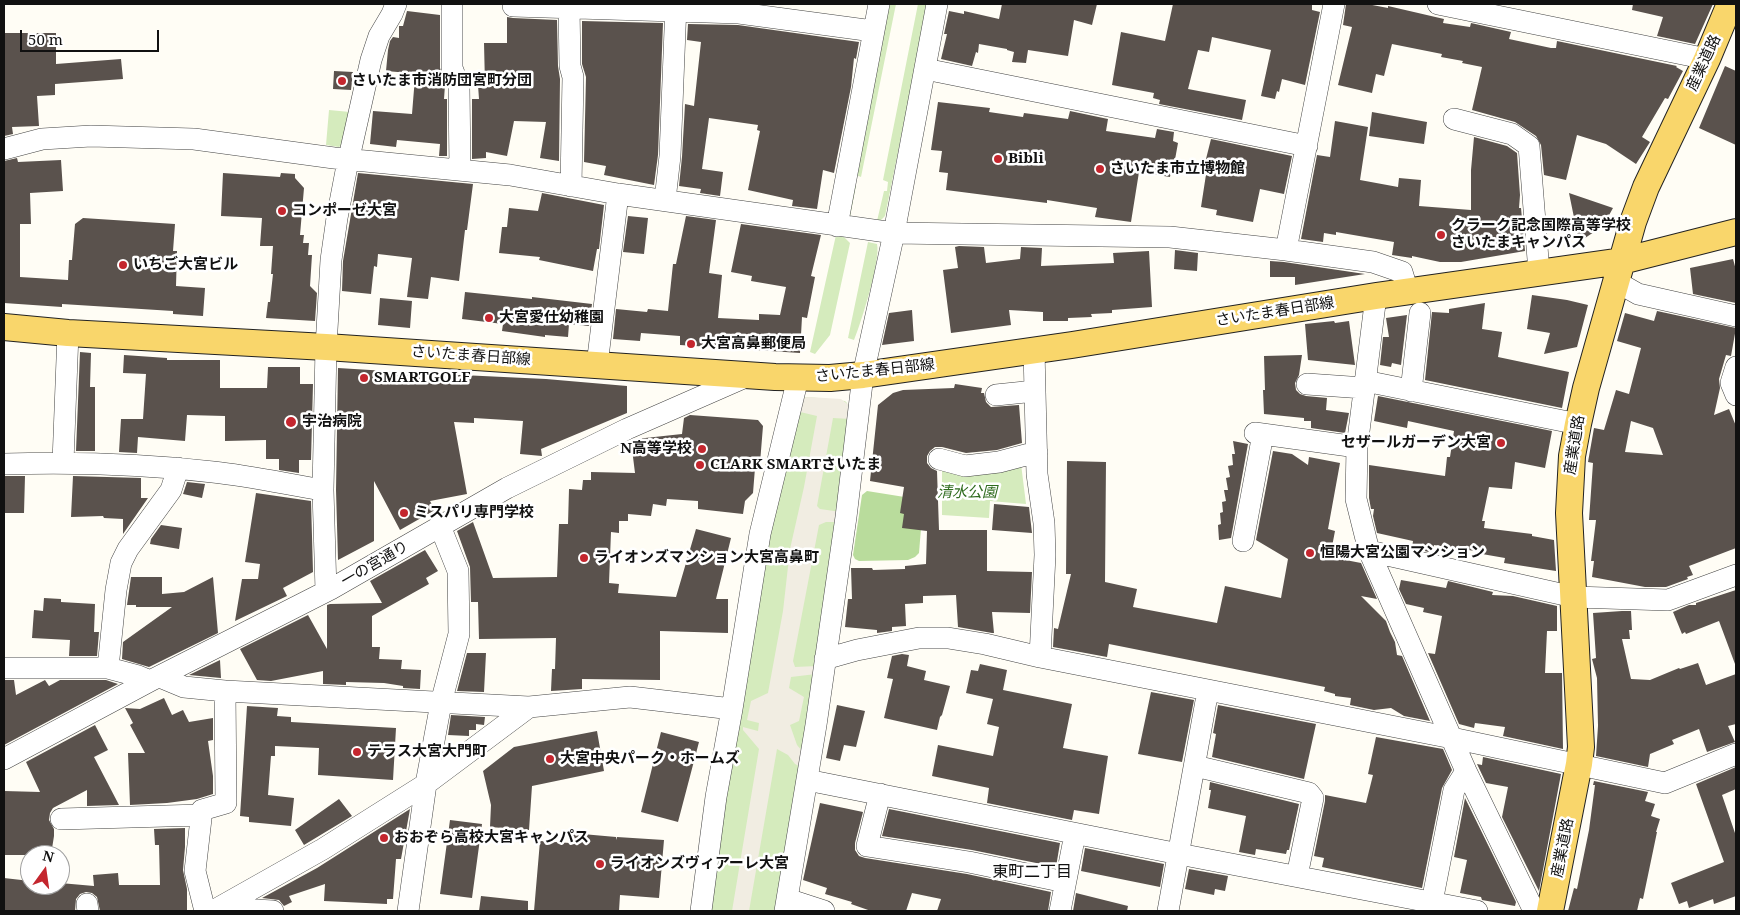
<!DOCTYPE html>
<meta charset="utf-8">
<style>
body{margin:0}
#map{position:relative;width:1740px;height:915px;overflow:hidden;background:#fffdf5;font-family:"Noto Serif",serif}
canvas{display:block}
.frame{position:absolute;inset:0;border:5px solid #111;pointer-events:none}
.north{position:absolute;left:20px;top:845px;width:50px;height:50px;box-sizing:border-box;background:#fff;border:1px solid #a0a0a0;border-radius:50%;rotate:14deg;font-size:14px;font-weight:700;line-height:20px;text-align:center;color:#111}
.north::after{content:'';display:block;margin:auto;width:18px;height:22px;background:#c4262e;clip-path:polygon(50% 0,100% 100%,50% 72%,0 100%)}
.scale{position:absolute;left:20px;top:30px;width:139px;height:22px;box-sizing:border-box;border:2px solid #111;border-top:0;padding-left:6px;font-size:15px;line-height:18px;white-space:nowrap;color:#111;-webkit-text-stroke:4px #fff;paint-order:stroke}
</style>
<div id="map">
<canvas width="1740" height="915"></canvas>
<div class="frame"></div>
<div class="north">N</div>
<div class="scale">50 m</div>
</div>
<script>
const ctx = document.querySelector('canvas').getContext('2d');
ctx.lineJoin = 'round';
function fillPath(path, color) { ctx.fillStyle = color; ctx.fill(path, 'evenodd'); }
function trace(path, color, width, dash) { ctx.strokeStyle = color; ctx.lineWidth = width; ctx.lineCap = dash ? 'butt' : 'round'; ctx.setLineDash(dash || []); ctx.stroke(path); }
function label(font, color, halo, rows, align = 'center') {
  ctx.font = font + ' "Noto Serif","Noto Sans JP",serif'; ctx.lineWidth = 5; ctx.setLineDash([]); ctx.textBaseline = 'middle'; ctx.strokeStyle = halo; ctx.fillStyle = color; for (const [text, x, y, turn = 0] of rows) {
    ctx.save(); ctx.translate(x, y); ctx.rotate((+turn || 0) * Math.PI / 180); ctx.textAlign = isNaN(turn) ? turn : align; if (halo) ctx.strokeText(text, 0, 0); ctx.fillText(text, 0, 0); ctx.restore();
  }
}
const green = new Path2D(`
 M885,4H896L861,177L856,175L853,185L856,186L850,217H848Z
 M918,4H928L885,216L880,221H877L884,191H887L888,182L883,180Z
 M329,110L350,112L346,141L339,147L326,145Z
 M836,235L843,236L850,243L830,335L815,354L810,352Z
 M868,242L877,244C881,260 861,323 854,340L848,338Z
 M809,397L845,401L847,403L851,419L778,911H704L754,598L802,398Z
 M1021,464L1026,504L990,501L989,518L942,515V465Z`);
const forest = new Path2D(`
 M867,491L917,499L923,504L919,553L915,557L908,560L859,561L855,559L853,555L862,495Z`);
const plaza = new Path2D(`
 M809,397L841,399L850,406L851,419L833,418L817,506L820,509L841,512L840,522H826L819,525L793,661L795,667L817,666L816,674L791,677L789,688L804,697L799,721L790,725L797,745L803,752L801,767L795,764L788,755L777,749L749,911H732L759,749L743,730V727L758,731L759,723L747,720L751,701L768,693L783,611L790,549L804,487L817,416L796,411L802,398Z`);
const building = new Path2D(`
 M1002,4H1097L1092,25L1074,20L1068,56L1028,50L1026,63L1012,62L1014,52L1007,50V49L979,44L978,53L976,52L972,66L941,59L947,34H944L949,11L964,14V11L999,19Z
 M1173,4H1312V10L1320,12L1305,85L1282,79L1279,92L1277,91L1275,99L1261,96L1271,50L1212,37L1209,52L1198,50L1188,89L1246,100L1242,120L1159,104L1160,100L1153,98L1154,93L1112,85L1121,32L1165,41Z
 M1346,4H1367L1388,8V6L1444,19L1443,23L1470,27L1471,23L1511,32L1509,39L1551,48H1556L1557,41L1677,66L1676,67L1683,71L1668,99L1665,98L1642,137L1650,142L1636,164L1606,144L1577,135L1566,180L1544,175L1541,145L1536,136L1515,122L1472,110L1482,67L1462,63L1463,61L1441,57L1442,54L1392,44L1384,76L1376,74L1372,93L1338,85L1352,27L1343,25Z
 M1633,4H1713L1695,44L1657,36L1663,17L1632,10Z
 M407,11L440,15V68L445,85L444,99H447V156H439L440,144L397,140L396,147L370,144L373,111L412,114L415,77L409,76V73L386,71L388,50L390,41L393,37L399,38V26H403Z
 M507,17L513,18L557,20L558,66L560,79L559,161L540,158L546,122L514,121L507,156L486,152V158L472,159V99H479L478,85H485L484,43H507Z
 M582,21L663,23L658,155L654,185L604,175L606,166L584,162L586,77L582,64Z
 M688,24L738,25L859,42L856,59L854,58L851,87L834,173L823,170L817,209L792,206L793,200L748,190L760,131L757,130L758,125L709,118L702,169L723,172L720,196L700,193L701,189L679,186L682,157L685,104L694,106L701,42L687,40Z
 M4,33H56V64L121,59L123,79L55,84V95L37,96L39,126L12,127L13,134L4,136V128H10H4Z
 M1725,66L1736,71V145L1699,128Z
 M334,71L353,72L351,90L333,89Z
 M938,102L990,108L989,112L1023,117L1024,113L1068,119L1070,111L1108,119L1106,131L1155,138L1157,129L1174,132L1173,141L1178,143L1174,165H1172L1170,177L1139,172L1131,222L1095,217L1097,208L1047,200V203L946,190L948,173L939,172L942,151L931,150Z
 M1372,112L1427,122L1424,144L1369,136Z
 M1335,121L1368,127L1360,180L1398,187L1399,178L1421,180L1419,206L1471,210V170L1474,137L1507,146L1517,153L1520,195L1519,208H1521L1525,251L1461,262H1440L1412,256V258L1392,255L1394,242L1336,232V235L1324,233L1323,242L1301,239L1317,155L1330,157Z
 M1211,139L1292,156L1284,194L1260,189L1253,222L1216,215L1217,210L1201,207L1207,168L1204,167Z
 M17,158L18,162L61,160L63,191L30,193L31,224H20V277L68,280L69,260H72L75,224L83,218L175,224L173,251H177L176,286L205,288L203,316L173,314V311L62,304V307L4,303V161Z
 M223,173L280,177L281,173L295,174V178L304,188L300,235H304L303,243H309L308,255H312L310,286L317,293L315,321L266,318L268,302H270L273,274H271L273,246H260L262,218L221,216Z
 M358,173L473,184L467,230H465L459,281L431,277L428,299L407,297L412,258L378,254L377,267L374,266L371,294L342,291L343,261Z
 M542,193L604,205L599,249H597L593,271L539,260L540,257L499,253L502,227H507L509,208L538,211Z
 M1569,193L1613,208L1603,226L1579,242Z
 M628,216L648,218L644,254L623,252Z
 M686,216L716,220L709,273L722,275L718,318L759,320V314L780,315L786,287L751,281L752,276L731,272L741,224L821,235L811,276L815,277L807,318L802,317L800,353L680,345V336L641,333L640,341L613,339L616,309L647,312L648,309L668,311L673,264H676Z
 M959,246L984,247L986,263L1020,259L1021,247L1042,248L1041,266L1114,263L1113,253L1149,251L1152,307L1112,310V313L1091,314L1092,317L1068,318V321H1043V312L1009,310L1011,325L951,333L943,270L958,268L955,247Z
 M1175,250L1198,253L1197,271L1174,269Z
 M1733,259L1736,270V303L1693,294L1690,268Z
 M1270,261L1284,262L1365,274L1295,285V277H1270Z
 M465,292L532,299V297L592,304L589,326L569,324L568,337L545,335V337L502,331L503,324L462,319Z
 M1532,295L1567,300L1588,305L1577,347L1544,354L1550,333L1527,329Z
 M380,298L412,301L410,328L378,325Z
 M1485,303L1482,329L1502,332L1498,357L1569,372L1562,408L1425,380L1432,312L1449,313V309Z
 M912,310L914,341L882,345L889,313Z
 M1657,311L1736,328L1731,356L1726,355L1719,379L1720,388L1714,415L1729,409L1736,426V548L1689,566L1693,575L1687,577L1688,579L1666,587H1645L1592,577L1594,561H1591L1596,520H1589L1593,463L1588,462L1594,428L1604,430L1616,390L1629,394L1641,348L1617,341L1625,313L1654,321ZM1631,421L1653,428L1663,455L1625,452Z
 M1407,315L1401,365L1392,363L1391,367L1380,365L1383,337H1389L1386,318Z
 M1334,321L1335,323L1349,321L1355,365L1308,360L1305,324Z
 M80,352L91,353L90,387H95V451H76Z
 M124,355L167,358V360H220V388H267L268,367H300V384H313L311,460H299V473L279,470V459H266V440L225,441V416L187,415L185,441L138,437L137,453L119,452L121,419H143L146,374L123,373Z
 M1302,355L1299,375L1295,383L1296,390L1300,394L1306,396L1327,398L1326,410L1349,413L1345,433L1311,428V421H1304V418L1264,414L1263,390H1265L1264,356Z
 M338,368L419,373L546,379L627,386V413L541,449L542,456L520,454L523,421L474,418V423L454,422L467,494L430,501L435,510L400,530L374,481V541L338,560L336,490Z
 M955,384L982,388L981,393H984L986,402L991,407L1019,405L1022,443L997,450L966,453L942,447H935L930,451L927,456V463L931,468L937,471L939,530H987V571L1032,572L1030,613L992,612L994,633H992L958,627L956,595L923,596V603L905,604L906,626L892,627V631L877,633V630L845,627L848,599H852L851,568H872L873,570L905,569V566L926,564L927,531L902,528L904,514L900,513L904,487L870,481L878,405L893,393L903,390L954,388Z
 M1378,396L1552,431L1545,468L1515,462L1512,489L1489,487L1482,521H1485L1484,528L1532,534V536L1554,540L1556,571L1504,563L1505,558L1482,554V552L1434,545L1433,553L1412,548L1413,541L1377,533L1373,516L1374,509H1371L1369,498V465L1445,476L1447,457H1450L1454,431L1408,421L1407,428L1374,421Z
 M690,415L758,420L763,426L760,463L755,468L753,493L745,501L743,514L698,509V501L667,499L666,506L653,504L651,516L628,514V521H619V533L611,532L609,583L619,584L618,593L676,597L696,529L731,538L716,599H728V633L660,631V680L582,679V689L551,691L552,669H555L556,638L479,639L478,602H471L470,567L457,531L473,522L493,578L557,577L559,524H568L569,489L582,490L583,480H591V472L635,473L631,441L636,439L682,434L684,418Z
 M1233,441L1248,444L1231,538L1219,540L1218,525L1221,524L1220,513L1223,512L1222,502L1226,501L1224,490H1228L1226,478L1230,477L1228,466L1233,465L1232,454H1235Z
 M1273,451L1292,454L1308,465L1309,457L1340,463L1328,529L1335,531L1330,557L1361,563L1377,599L1361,596L1386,621L1390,632L1395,642L1397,655L1402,656L1430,721L1404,716L1391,708L1374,710L1350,705L1351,698L1335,696V694L1324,691L1325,687L1109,644L1107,657L1053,647L1054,628L1058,629L1071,574H1066L1067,461L1106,462L1105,582L1137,589L1133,607L1217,623L1225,586L1281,598L1288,559L1256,540Z
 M4,476H25L24,513H4Z
 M73,476L141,478V498H148L123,534V519L104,518L103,516L71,517Z
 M187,482L205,484L202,498L183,494Z
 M256,493L311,501L313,572L283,588L287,596L235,621L242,579H258L260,564L245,562Z
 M994,504L1029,507L1032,533L992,530Z
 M161,525L182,528L179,549L150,544L151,539Z
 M425,550L438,571L426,578L429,584L372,616V647H380L379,659L402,660L401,669L421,670L420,689L403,688V686L384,683L346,682V685L323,684V671L271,681L257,680L240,649L308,615L327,649V605L330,604L382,603L370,581Z
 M131,577H162V594L184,592L213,577L218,633L149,667L122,659L123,642L172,607H136V605H127Z
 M1401,580L1446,588L1448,581L1493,592L1492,595L1513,596L1557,606V631H1547L1545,673H1562L1563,749L1503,736L1505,727L1475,723L1474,728L1459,724L1428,653L1435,654L1442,616L1423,612L1424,608L1406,604L1399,589Z
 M1736,590V663L1735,664L1719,621L1686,634L1685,632L1682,634L1673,612L1689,605H1696V603Z
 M44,598L61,599V602L95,604L94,632H99L97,656H69L70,640L32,638L34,610L43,611Z
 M1622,611H1631L1632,630H1629L1630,639H1622L1631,679L1650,680L1679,668L1680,669L1698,663L1706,685L1736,674V724L1728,726L1735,742L1707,752L1699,729L1672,740L1674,744L1650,754L1648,767L1596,756L1598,726L1597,678L1592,659L1596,658L1593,613Z
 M467,653H486L484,692L457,691Z
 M902,654L909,655L907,666L926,671L924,680L950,686L942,715L940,717L937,730L884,718L893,679L887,678L892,656Z
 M220,660L221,678L189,675Z
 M980,664L1007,670L1003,690L1072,704L1063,748L1108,756L1099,814L1074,810L1072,820L987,803L989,788L932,776L938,745L993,756L999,727L987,724L993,699L966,693L971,670L978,671Z
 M4,680H14L16,695L45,680L49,686L60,680H106L118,684L4,745Z
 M1151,692L1194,700L1182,762L1138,754Z
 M164,698L172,715L183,710L189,722L213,718V740L208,741L213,776V794L197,799L167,803L130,805L128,753H145L130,725L133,723L125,708L140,709Z
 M837,705L865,711L856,747L844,745L840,761L826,758Z
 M1218,705L1316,724L1304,779L1212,757L1216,734L1213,733Z
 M247,706L278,708L277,716L291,717V722L396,728L393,780L318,775L319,748L275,746V756H271L268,795L294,798L291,826L249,822V817L240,816Z
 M451,715L485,717L484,725L476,724V730H469V736L448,735Z
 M95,725L108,750L94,757L119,805L87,806V790L53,808L50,813L49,820L54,829V836L51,855H4V791L40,792L26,762Z
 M597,731L604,771L532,786L529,830L490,827L491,805L483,771L514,747Z
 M661,732L699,742L678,822L641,812Z
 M1376,737L1443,749L1452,770L1442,788L1422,888L1322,867L1324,858L1314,856L1325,801V795L1366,803L1373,775L1368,774Z
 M1483,757L1561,774L1539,891L1502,817L1508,787L1486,783L1477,764L1482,765Z
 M1736,767V789L1722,795L1736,836V896L1714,904L1713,899L1689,908L1687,901L1679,904L1671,883L1724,862L1696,784Z
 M1594,781L1648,792L1645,801L1655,804L1651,816L1660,819L1656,832H1657L1643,899L1640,898L1637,911H1568L1574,888L1577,889L1589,830L1595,785H1593Z
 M1210,782L1299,804L1289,850H1287L1286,854L1256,849L1255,855L1239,852L1246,816L1208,808L1211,790H1209Z
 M1465,798L1516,902L1515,906L1482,900L1481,897L1460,893L1467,860L1454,857Z
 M339,799L352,816L304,845L295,830Z
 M820,803L863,812L855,843V850L859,856L865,858L967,874L1051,892L1048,911H937L941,899L912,893L906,911H871L851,904L852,902L825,894L827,888L803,880Z
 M410,809L401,859H396L393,899H387V904L324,901L325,884L289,896L292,902L284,906L279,900L262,898L317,868Z
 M889,809L1060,843L1056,867L972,850L882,836Z
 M450,820L482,824L472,898L440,894Z
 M185,828V847L183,870L187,889V911H100L97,897L92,893L86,892L80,894L76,899L75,911H4V878L30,881V885H60V883L94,886L93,875L118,873L119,885H160L159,845H155L154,829Z
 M571,833L616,837V840L617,837L664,840L659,898L620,895L619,911H534L540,841L570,843Z
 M1085,848L1164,864L1160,887L1081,871Z
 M1189,869L1228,876L1225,891L1215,889L1214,895L1185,889Z
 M1076,893L1128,906L1127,911H1073Z
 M481,896L528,901V911H479Z`);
const minor = new Path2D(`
 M452,4V68L459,86L460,170
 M1438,4L1707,59
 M513,6L739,13L873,31
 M569,7L570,66L573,77L571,186
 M925,69L1307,146
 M1454,119L1512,134L1529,146L1539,272
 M4,149L42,139L91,136L194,139L334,158L510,175L618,194L894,233L1170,237L1286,250L1373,262L1402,272L1408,292
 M665,200L670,156L676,4
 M837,226L879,4
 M1286,250L1334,4
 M1617,282L1638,294L1736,316
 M1376,296L1357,447L1356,499L1369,551L1466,771L1534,911
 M1034,350L1037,474L1044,523L1045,555L1040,657
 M597,365L618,194
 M1736,367L1731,383L1736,395
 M1365,381L1578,424
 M1307,384L1364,388
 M1411,391L1420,313
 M996,395L1035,391
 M1255,433L1357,447
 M939,459L965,466L999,462L1037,452
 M63,462L68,333
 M4,464C74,462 144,464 213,472C250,476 286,484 323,490
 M1243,541L1263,434
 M1369,551L1574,597L1668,600L1736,575
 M326,591L323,490L326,347L331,260L337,218L346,171L371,60L379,36L392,14L396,4
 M825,659L857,650L919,638H948L985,644L1040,657L1452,738L1665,783L1736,754
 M4,668H108L138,676L150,681
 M108,668L116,590L121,563L128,549L171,490L178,468
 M160,677L184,687L225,691L529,707
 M4,759L150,681L331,589L507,488L627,429L748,376
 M1195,766L1309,793L1313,798L1297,876
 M807,780L1179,854L1477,911
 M880,794L867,846L969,862L1065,882
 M61,819L201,815
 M787,899L824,911
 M1432,902L1454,790L1466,771
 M87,904L88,911
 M220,908L273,911
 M205,911L195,871L202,810L226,803L225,691
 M213,911L323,849L426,784L529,707L630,697L732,709
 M408,911L426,784L441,703L459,634L458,571L440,526
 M701,911L716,797L732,709L760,534L798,378
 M785,911L816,725L846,517L863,375L894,233L937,4
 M1060,911L1075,834
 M1168,911L1208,690`);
const major = new Path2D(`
 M4,327L68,333L326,347L775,377L830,378L863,375L1072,345L1376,296L1622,261L1736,232
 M1550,911L1579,764L1581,747L1569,513L1572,456L1578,424L1586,388L1633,222L1646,187L1707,59L1730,4`);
const markers = [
 [342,81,5,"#c4262e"],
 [998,159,5,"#c4262e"],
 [1100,169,5,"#c4262e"],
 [282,211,5,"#c4262e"],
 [1441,235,5,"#c4262e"],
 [123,265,5,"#c4262e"],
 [489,318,5,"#c4262e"],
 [691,344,5,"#c4262e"],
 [364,378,5,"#c4262e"],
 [291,422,6,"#c4262e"],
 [1501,443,5,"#c4262e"],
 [702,449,5,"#c4262e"],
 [700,465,5,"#c4262e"],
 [404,513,5,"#c4262e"],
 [1310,553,5,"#c4262e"],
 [584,558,5,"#c4262e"],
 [357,752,5,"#c4262e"],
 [550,759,5,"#c4262e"],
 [384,838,5,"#c4262e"],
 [600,864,5,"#c4262e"]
];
const streetNames = [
 ["産業道路",1704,63,-65],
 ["さいたま春日部線",1275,312,-9],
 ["さいたま春日部線",471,356,4],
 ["さいたま春日部線",875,371,-6],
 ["産業道路",1575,445,-81],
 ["一の宮通り",375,564,-30],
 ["産業道路",1563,848,-79]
];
const poiNames = [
 ["さいたま市消防団宮町分団",352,81],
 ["Bibli",1008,159],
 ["さいたま市立博物館",1110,169],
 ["コンポーゼ大宮",292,211],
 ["クラーク記念国際高等学校",1451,226],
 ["さいたまキャンパス",1451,243],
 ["いちご大宮ビル",133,265],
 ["大宮愛仕幼稚園",499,318],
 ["大宮高鼻郵便局",701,344],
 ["SMARTGOLF",374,378],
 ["宇治病院",302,422],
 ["セザールガーデン大宮",1491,443,"right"],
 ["N高等学校",692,449,"right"],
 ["CLARK SMARTさいたま",710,465],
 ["ミスパリ専門学校",414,513],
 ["恒陽大宮公園マンション",1320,553],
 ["ライオンズマンション大宮高鼻町",594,558],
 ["テラス大宮大門町",367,752],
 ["大宮中央パーク・ホームズ",560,759],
 ["おおぞら高校大宮キャンパス",394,838],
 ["ライオンズヴィアーレ大宮",610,864]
];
const parkNames = [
 ["清水公園",967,493]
];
const neighbourhoodNames = [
 ["東町二丁目",1032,872]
];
fillPath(green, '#d5ebbd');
fillPath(forest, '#b9dc9c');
fillPath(plaza, '#f1ede2');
fillPath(building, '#5a524d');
trace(minor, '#444', 22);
trace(major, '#222', 28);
trace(minor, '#fff', 21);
trace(major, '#f9d66b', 26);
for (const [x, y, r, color] of markers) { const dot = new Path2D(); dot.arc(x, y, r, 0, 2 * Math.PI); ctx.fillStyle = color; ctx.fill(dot); trace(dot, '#fff', 2); }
label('15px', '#111', '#fff', streetNames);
label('bold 15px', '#111', '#fff', poiNames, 'left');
label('italic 15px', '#2f6b1f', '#fff', parkNames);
label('16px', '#111', '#fff', neighbourhoodNames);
</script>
